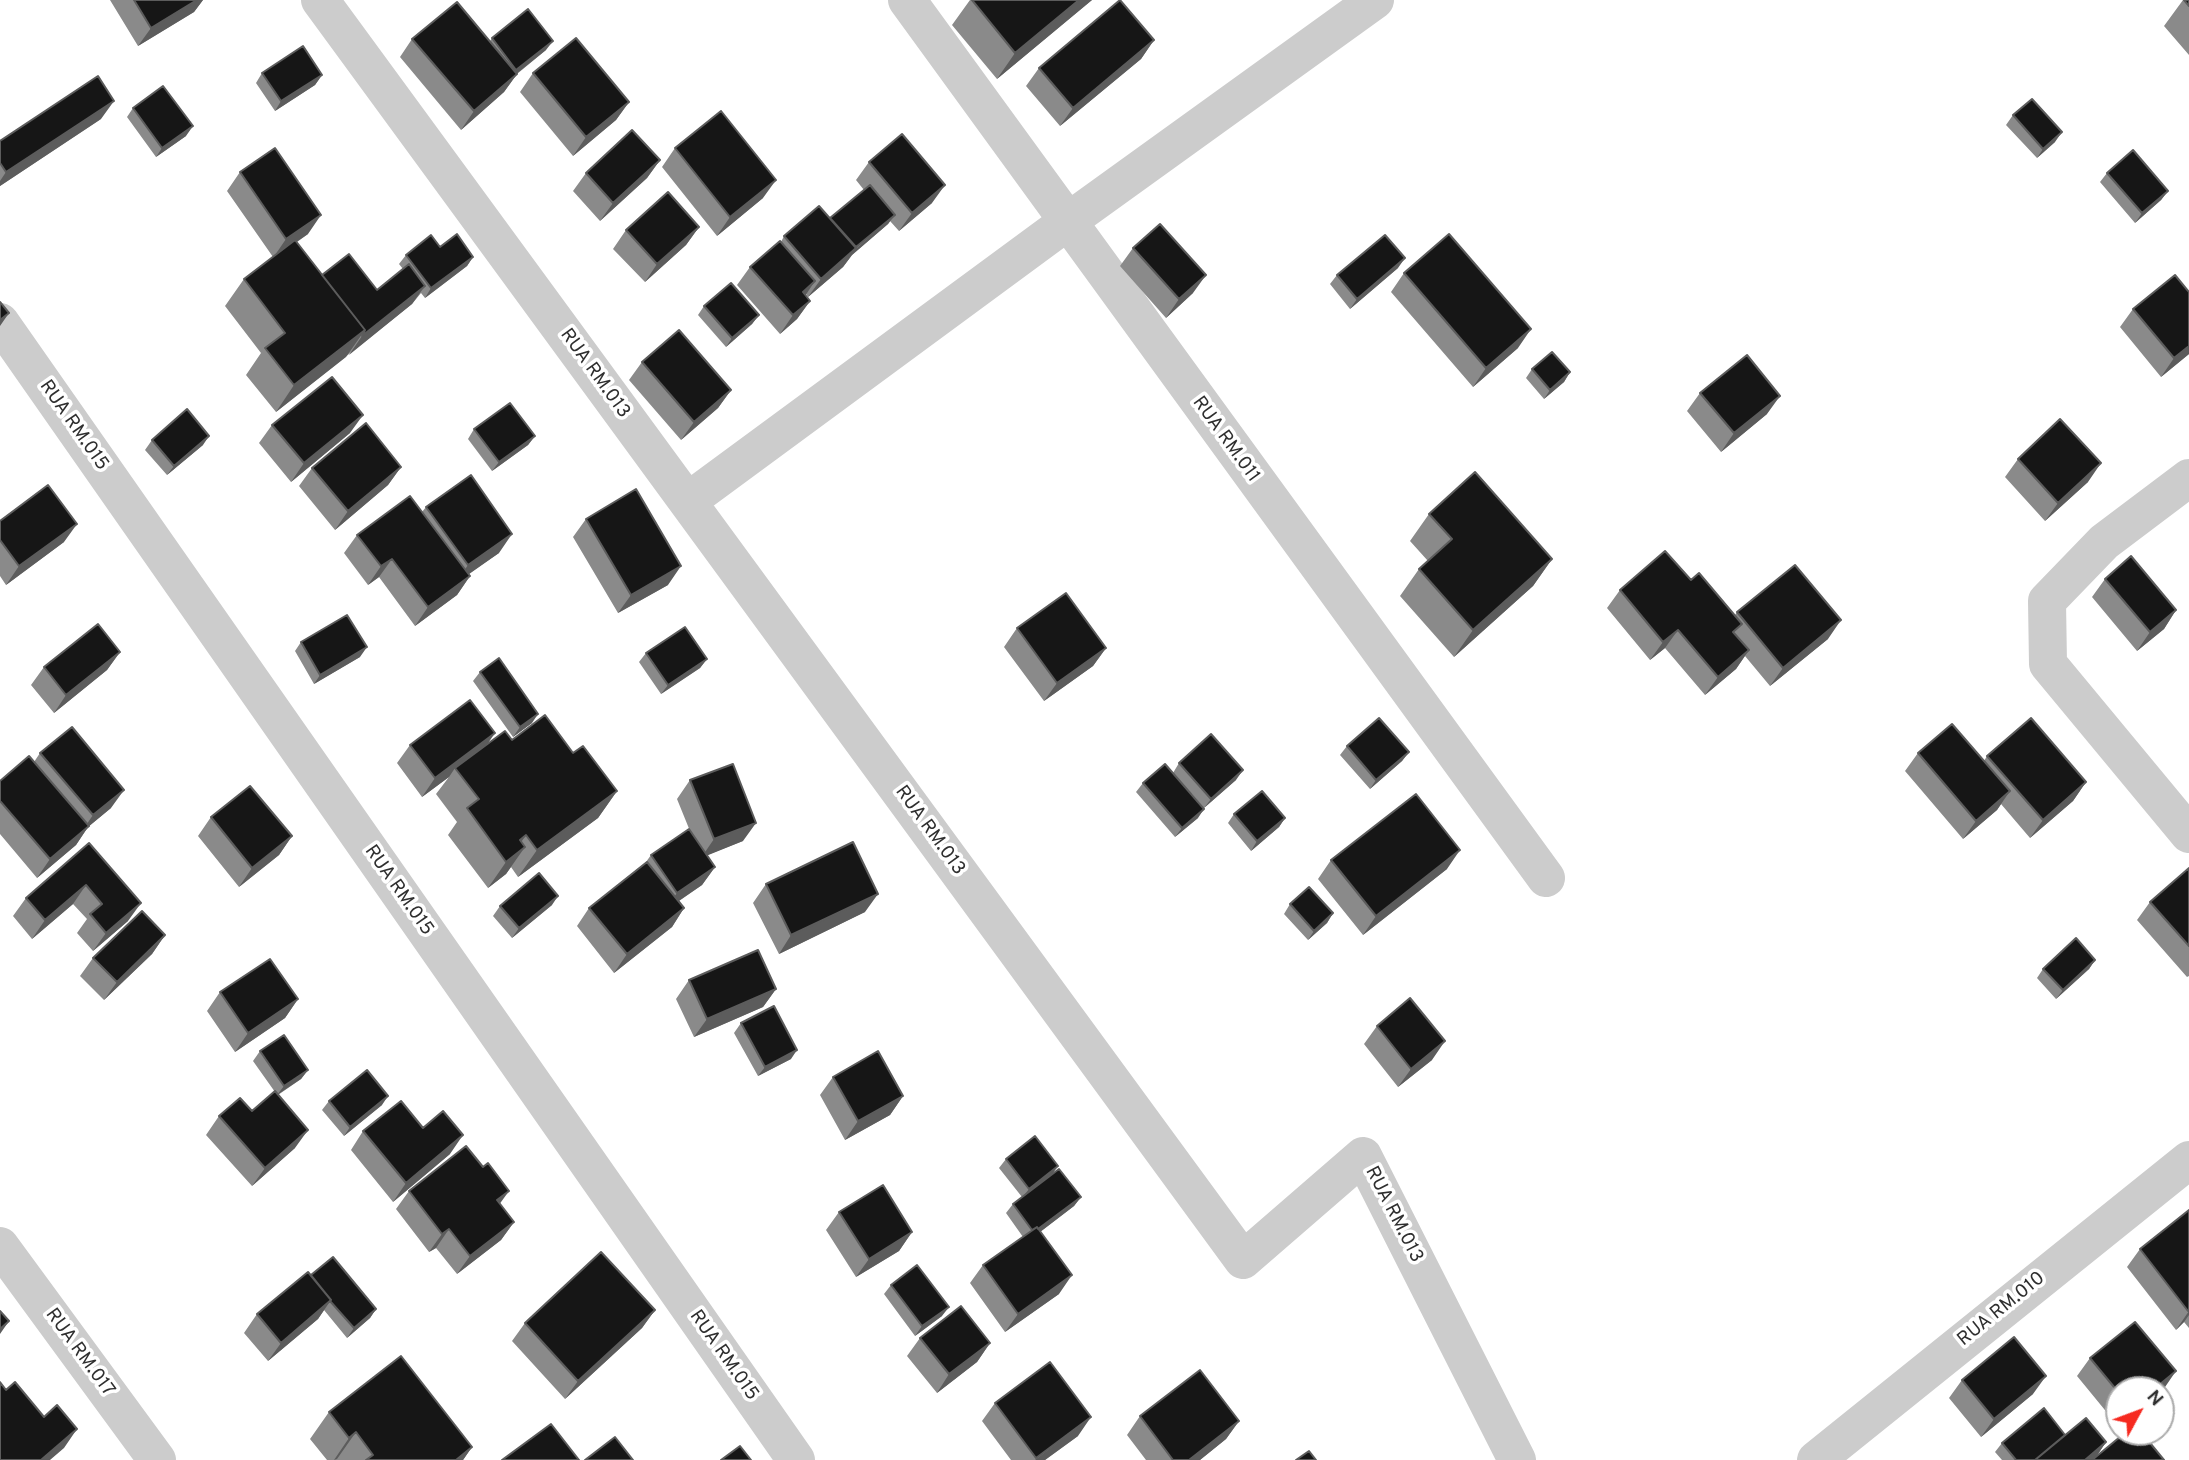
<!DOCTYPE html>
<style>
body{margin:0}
#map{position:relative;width:2189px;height:1460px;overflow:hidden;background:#fff;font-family:Overpass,sans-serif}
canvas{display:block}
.north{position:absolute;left:2105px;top:1376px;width:70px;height:70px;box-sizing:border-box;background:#fff;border:2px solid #acacac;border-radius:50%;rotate:49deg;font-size:19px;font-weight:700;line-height:28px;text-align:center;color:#2f2f2f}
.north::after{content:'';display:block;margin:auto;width:24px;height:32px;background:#f62a20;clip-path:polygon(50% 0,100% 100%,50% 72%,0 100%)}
</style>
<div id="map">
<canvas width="2189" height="1460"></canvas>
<div class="north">N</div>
</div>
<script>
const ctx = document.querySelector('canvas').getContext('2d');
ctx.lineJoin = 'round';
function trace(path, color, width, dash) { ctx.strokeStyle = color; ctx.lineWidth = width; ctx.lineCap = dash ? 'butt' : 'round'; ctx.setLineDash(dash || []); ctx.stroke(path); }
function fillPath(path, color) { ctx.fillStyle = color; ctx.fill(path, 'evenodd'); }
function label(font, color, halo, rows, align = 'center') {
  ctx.font = font + ' Overpass,sans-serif'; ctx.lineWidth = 7; ctx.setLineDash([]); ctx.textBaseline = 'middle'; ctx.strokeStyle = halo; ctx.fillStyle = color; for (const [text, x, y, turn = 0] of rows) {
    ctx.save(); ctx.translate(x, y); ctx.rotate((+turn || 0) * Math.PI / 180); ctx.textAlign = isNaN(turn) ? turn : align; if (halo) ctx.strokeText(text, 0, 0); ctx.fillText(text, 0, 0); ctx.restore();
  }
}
const street = new Path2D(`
 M320,0L1243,1260L1363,1156L1517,1460
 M907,0L1546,878
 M0,322L796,1460
 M2189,478L2104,542L2047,601L2048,664L2189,834
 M688,501L1067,222L1375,0
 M0,1246L157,1460
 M1816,1460L2189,1160`);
const wall = new Path2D(`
 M110,0H203L194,12L138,46Z
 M970,0H1092L997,79L952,25Z
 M2183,0H2189V55L2164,26Z
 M492,38L546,50L517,74L504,92L461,130L400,57L412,39L490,41Z
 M1154,40L1141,59L1060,126L1026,86L1039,68Z
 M262,73L322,75L315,85L275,111L256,83Z
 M533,73L629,102L616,120L573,156L520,92Z
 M133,108L186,136L156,157L127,117Z
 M2013,115L2055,142L2037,158L2006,125Z
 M101,119L0,186V141Z
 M675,148L763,198L717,236L662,167Z
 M660,160L647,178L600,221L573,191L586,173Z
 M869,162L932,203L899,231L890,221L888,224L852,255L843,267L808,297L806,294L805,295L810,301L797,319L780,334L737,285L750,267L781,242L784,236L830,218L864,190L856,180Z
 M240,172L308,234L297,242L322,275L377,290L403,269L399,264L406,255L440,247L473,257L467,266L425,298L421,293L412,304L276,412L246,375L261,353L225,306L244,279L273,257L227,191Z
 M2107,173L2168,191L2161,200L2135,223L2100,182Z
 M699,227L686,245L645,282L613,249L626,230Z
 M1133,248L1193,293L1166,318L1120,266Z
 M1398,268L1350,309L1330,284L1337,275Z
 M1404,273L1518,348L1473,387L1391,292Z
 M2189,292V354L2161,377L2120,327L2133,309Z
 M704,306L759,315L752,324L726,347L698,315Z
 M642,362L731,390L718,408L681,440L629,380Z
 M1532,369L1570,372L1564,382L1544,399L1526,378Z
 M1700,393L1767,414L1721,452L1687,411Z
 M272,425L350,433L291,482L259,443Z
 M474,429L535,436L528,445L492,471L468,439Z
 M152,440L203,445L167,475L145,450Z
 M2018,459L2088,482L2045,521L2005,477Z
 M401,467L388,485L335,530L299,486L312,468Z
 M426,507L499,553L468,574L470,576L457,595L415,626L379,577L368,585L344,553L357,535L422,512Z
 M1429,514L1552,559L1533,586L1454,657L1400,596L1419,569L1428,561L1410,541Z
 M586,519L668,585L618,613L573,537Z
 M0,521L64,542L6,585L0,576Z
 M2105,579L2176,610L2164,629L2137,651L2092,597Z
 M1691,580L1735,615L1737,612L1828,639L1770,686L1745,656L1736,669L1705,695L1665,648L1650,660L1607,608L1620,590Z
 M1017,628L1106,648L1093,666L1044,701L1004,647Z
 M301,642L360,657L314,684L295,651Z
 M120,652L107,670L54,713L31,685L44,667Z
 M646,653L707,659L700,668L661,694L639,662Z
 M480,672L532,723L513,737L473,681Z
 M512,740L573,753L617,791L598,818L518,877L511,867L506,874L488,888L448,835L457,822L436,794L449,777L422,797L397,763L410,745L488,743Z
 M1347,746L1409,752L1402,761L1370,789L1340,755Z
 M40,753L111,808L88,827L76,845L37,878L0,834V781L34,762Z
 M1918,753L1984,761L1987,756L2086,782L2073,801L2030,838L2001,804L1997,810L1963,839L1905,771Z
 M1179,763L1236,780L1204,808L1192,794L1198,818L1175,837L1136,792L1143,783L1173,773Z
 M690,780L743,841L707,855L715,867L702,885L679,901L684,908L672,927L614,973L577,926L589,908L646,862L651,855L690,831L677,799Z
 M1234,814L1285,818L1279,827L1251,851L1228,823Z
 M211,817L292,836L279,855L239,887L198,836Z
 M89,843L128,921L93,951L77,933L87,919L73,904L32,939L13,916L26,898Z
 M1331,860L1447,869L1363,935L1318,879Z
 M2189,868V976L2187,977L2137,920L2150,902Z
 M766,884L865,912L779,954L753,903Z
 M1290,904L1333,913L1327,923L1308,940L1284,914Z
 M552,905L512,938L493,916L500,906Z
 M165,935L152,954L104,1000L80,976L93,958Z
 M2095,960L2089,969L2056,999L2037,978L2043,969Z
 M689,980L776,989L763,1007L694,1037L676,999Z
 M220,992L298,999L285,1018L235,1052L207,1011Z
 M741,1023L791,1059L758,1076L734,1033Z
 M1377,1026L1432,1060L1398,1087L1364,1044Z
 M260,1051L308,1070L301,1079L278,1095L295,1148L252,1186L206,1135L219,1116L252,1111L275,1092L253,1061Z
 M833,1077L903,1096L890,1115L845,1140L820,1095Z
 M329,1101L382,1105L344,1136L322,1110Z
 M363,1131L450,1154L393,1202L351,1150Z
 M1006,1159L1053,1174L1081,1197L1074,1206L1040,1232L1059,1294L1005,1332L970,1283L983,1265L1023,1237L1006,1213L1013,1204L1022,1197L999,1168Z
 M409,1191L500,1204L514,1222L501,1240L457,1274L436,1248L429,1252L396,1209Z
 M2189,1210V1328L2184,1322L2176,1330L2127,1267L2140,1249Z
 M839,1212L912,1232L899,1251L856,1277L826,1230Z
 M311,1275L376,1309L370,1318L347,1338L324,1310L318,1319L268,1361L244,1333L257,1314Z
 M891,1285L942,1316L915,1336L884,1294Z
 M655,1310L642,1328L565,1399L512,1341L525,1323Z
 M920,1338L990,1343L977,1362L937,1393L907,1356Z
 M2090,1358L2163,1390H2119V1425L2118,1426L2077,1376Z
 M1962,1380L2033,1394L1981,1437L1949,1398Z
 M995,1403L1078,1436L1045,1460H1011L982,1421Z
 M329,1412L472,1447L463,1460H327L310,1439Z
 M1140,1416L1239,1421L1226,1439L1200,1460H1146L1127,1435Z
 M2065,1435L2106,1442L2096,1457L2164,1460H2002L1995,1452L2002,1443Z`);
const shadedWall = new Path2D(`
 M197,0H203L194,12L138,46L151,28Z
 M1079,0H1092L997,79L1015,53Z
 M1154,40L1141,59L1060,126L1073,108Z
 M553,41L546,50L510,79L516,70Z
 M517,74L504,92L461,130L474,111Z
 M322,75L315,85L275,111L281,101Z
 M114,101L101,119L0,186V181L6,172Z
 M629,102L616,120L573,156L586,137Z
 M193,126L186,136L156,157L162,148Z
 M2062,132L2055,142L2037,158L2043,149Z
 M660,160L647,178L600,221L613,203Z
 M776,180L763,198L717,236L730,217Z
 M945,185L932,203L899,231L912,213Z
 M2168,191L2161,200L2135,223L2142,213Z
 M321,215L308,234L273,258L286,239Z
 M895,215L888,224L852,255L843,267L808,297L821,279Z
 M699,227L686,245L645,282L657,264Z
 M473,257L467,266L425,298L431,288Z
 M1405,258L1398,268L1350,309L1357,299Z
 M1206,275L1193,293L1166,318L1179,299Z
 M815,281L803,299V292Z
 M425,286L412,304L349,355L362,336Z
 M810,301L797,319L780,334L793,315Z
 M9,313L0,326V320Z
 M759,315L752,324L726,347L732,338Z
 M1531,329L1518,348L1473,387L1486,368Z
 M365,330L346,357L276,412L294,385Z
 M2189,346V354L2161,377L2174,358Z
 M1570,372L1564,382L1544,399L1550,390Z
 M731,390L718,408L681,440L694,422Z
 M1780,396L1767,414L1721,452L1734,433Z
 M363,415L350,433L291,482L304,463Z
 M209,436L203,445L167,475L174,466Z
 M535,436L528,445L492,471L499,462Z
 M2101,463L2088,482L2045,521L2058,503Z
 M401,467L388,485L335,530L348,511Z
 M77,524L64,542L6,585L19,566Z
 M512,534L499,553L455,584L468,565Z
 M392,559L379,577L368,585L381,566Z
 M1552,559L1533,586L1454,657L1473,630Z
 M681,566L668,585L618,613L631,595Z
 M470,576L457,595L415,626L428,607Z
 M2176,610L2164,629L2137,651L2150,632Z
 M1841,620L1828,639L1770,686L1783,668Z
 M1678,630L1665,648L1650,660L1663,642Z
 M367,647L360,657L314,684L320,675Z
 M1106,648L1093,666L1044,701L1057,683Z
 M1749,650L1736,669L1705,695L1718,677Z
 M120,652L107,670L54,713L66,695Z
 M707,659L700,668L661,694L668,685Z
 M538,714L532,723L513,737L520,727Z
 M495,733L482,752L455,768L449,777L422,797L435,778Z
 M1409,752L1402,761L1370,789L1376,780Z
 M1243,770L1236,780L1204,808L1211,799Z
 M2086,782L2073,801L2030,838L2043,820Z
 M124,790L111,808L88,827L76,845L37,878L50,859L80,834L93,815Z
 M617,791L598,818L518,877L537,850Z
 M2010,791L1997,810L1963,839L1976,821Z
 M1204,809L1198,818L1175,837L1182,828Z
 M1285,818L1279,827L1251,851L1257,841Z
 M756,823L743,841L701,858L714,839Z
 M526,835L509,860L525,847L506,874L488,888L506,862L520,840Z
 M292,836L279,855L239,887L252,868Z
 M1460,850L1447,869L1363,935L1376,916Z
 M715,867L702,885L664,911L677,893Z
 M86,885L73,904L32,939L45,920Z
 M878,894L865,912L779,954L791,935Z
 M558,896L552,905L512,938L519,928Z
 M141,903L128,921L93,951L106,933Z
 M684,908L672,927L614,973L627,954Z
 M1333,913L1327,923L1308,940L1314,931Z
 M165,935L152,954L104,1000L117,982Z
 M2095,960L2089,969L2056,999L2063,990Z
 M776,989L763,1007L694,1037L707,1019Z
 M298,999L285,1018L235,1052L248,1033Z
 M1445,1041L1432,1060L1398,1087L1411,1069Z
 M797,1050L791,1059L758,1076L765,1067Z
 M308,1070L301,1079L277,1095L284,1086Z
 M388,1096L382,1105L344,1136L350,1127Z
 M903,1096L890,1115L845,1140L858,1121Z
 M308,1130L295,1148L252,1186L265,1168Z
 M463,1135L450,1154L393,1202L406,1183Z
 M1058,1166L1051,1176L1022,1198L1029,1189Z
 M509,1191L496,1209L497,1200Z
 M1081,1197L1074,1206L1027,1242L1034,1232Z
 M514,1222L501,1240L457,1274L470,1256Z
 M449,1229L436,1248L429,1252L442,1234Z
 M912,1232L899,1251L856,1277L869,1259Z
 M1072,1275L1059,1294L1005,1332L1018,1314Z
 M331,1300L318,1319L268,1361L281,1343Z
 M949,1307L942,1316L915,1336L922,1326Z
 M376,1309L370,1318L347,1338L354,1328Z
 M655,1310L642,1328L565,1399L578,1381Z
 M2189,1311V1315L2184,1322L2176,1330Z
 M9,1321L0,1334V1329Z
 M990,1343L977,1362L937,1393L949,1374Z
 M2176,1371L2163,1390L2161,1392V1390H2153Z
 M2046,1376L2033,1394L1981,1437L1994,1419Z
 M1091,1417L1078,1436L1045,1460H1035Z
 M1239,1421L1226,1439L1200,1460H1189Z
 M77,1429L64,1448L50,1460H41Z
 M356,1432L337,1459L334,1460L349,1438Z
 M2106,1442L2094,1460H2085Z
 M472,1447L463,1460H456Z`);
const building = new Path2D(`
 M134,0H197L151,28Z
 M972,0H1079L1015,53Z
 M1120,0L1154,40L1073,108L1039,68Z
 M2184,0H2189V6Z
 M457,2L517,74L474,111L412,39Z
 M528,9L553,41L516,70L492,38Z
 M576,38L629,102L586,137L533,73Z
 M303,46L322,75L281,101L262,73Z
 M98,76L114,101L6,172L0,163V141Z
 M163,86L193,126L162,148L133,108Z
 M2032,99L2062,132L2043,149L2013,115Z
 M721,111L776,180L730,217L675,148Z
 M632,130L660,160L613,203L586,173Z
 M902,134L945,185L912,213L869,162Z
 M275,148L321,215L286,239L240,172Z
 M2133,150L2168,191L2142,213L2107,173Z
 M870,185L895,215L856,247L830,218Z
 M668,192L699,227L657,264L626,230Z
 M819,206L856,248L821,279L784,236Z
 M1160,224L1206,275L1179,299L1133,248Z
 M457,234L473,257L431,288L406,255L431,235L440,247Z
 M1449,234L1531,329L1486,368L1404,273Z
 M1385,235L1405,258L1357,299L1337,275Z
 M295,240L365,330L294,385L265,348L285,333L244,279Z
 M780,241L815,281L803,292L810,301L793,315L750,267Z
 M349,254L377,290L409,264L425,286L362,336L365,330L322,275Z
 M2175,275L2189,292V346L2174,358L2133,309Z
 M731,283L759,315L732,338L704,306Z
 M0,302L9,313L0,320Z
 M679,330L731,390L694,422L642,362Z
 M1552,352L1570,372L1550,390L1532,369Z
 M1747,355L1780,396L1734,433L1700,393Z
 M332,377L363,415L304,463L272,425Z
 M510,403L535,436L499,462L474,429Z
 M187,409L209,436L174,466L152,440Z
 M2060,419L2101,463L2058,503L2018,459Z
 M366,423L401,467L348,511L312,468Z
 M1475,472L1552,559L1473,630L1419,569L1452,539L1429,514Z
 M471,475L512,534L468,565L426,507Z
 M48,485L77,524L19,566L0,540V521Z
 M636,489L681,566L631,595L586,519Z
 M410,496L470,576L428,607L392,559L381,566L357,535Z
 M1665,551L1691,580L1699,573L1742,624L1733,632L1749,650L1718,677L1678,630L1663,642L1620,590Z
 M2131,556L2176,610L2150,632L2105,579Z
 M1795,565L1841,620L1783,668L1737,612Z
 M1066,593L1106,648L1057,683L1017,628Z
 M347,615L367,647L320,675L301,642Z
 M98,624L120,652L66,695L44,667Z
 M685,627L707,659L668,685L646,653Z
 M499,658L538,714L520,727L480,672Z
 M470,700L495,733L435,778L410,745Z
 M545,715L573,753L583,746L617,791L537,850L526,835L520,840L525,847L506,862L467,808L479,799L455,768L505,731L512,740Z
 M1379,718L1409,752L1376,780L1347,746Z
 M2031,718L2086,782L2043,820L1987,756Z
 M1952,724L2010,791L1976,821L1918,753Z
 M72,727L124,790L93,815L40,753Z
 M1211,734L1243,770L1211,799L1179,763Z
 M29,756L89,826L50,859L0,801V781Z
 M733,764L756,823L714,839L690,780Z
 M1165,764L1204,809L1182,828L1143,783Z
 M250,786L292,836L252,868L211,817Z
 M1262,791L1285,818L1257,841L1234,814Z
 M1416,794L1460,850L1376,916L1331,860Z
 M689,829L715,867L677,893L651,855Z
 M853,842L878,894L791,935L766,884Z
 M89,843L141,903L106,933L90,914L102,904L86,885L45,920L26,898Z
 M647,862L684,908L627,954L589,908Z
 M2189,868V946L2150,902Z
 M539,873L558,896L519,928L500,906Z
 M1309,887L1333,913L1314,931L1290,904Z
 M142,911L165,935L117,982L93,958Z
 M2076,938L2095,960L2063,990L2043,969Z
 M758,950L776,989L707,1019L689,980Z
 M270,959L298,999L248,1033L220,992Z
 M1410,998L1445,1041L1411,1069L1377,1026Z
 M774,1006L797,1050L765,1067L741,1023Z
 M284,1035L308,1070L284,1086L260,1051Z
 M878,1051L903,1096L858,1121L833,1077Z
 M367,1070L388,1096L350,1127L329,1101Z
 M275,1091L308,1130L265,1168L219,1116L240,1098L252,1111Z
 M401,1101L423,1128L443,1111L463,1135L406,1183L363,1131Z
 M1035,1136L1058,1166L1029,1189L1006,1159Z
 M466,1146L483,1167L488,1163L509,1191L497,1200L514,1222L470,1256L449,1229L442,1234L409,1191Z
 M1059,1169L1081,1197L1038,1229L1037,1227L1032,1230L1013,1204Z
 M883,1185L912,1232L869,1259L839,1212Z
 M2189,1210V1311H2188L2140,1249Z
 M1037,1227L1072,1275L1018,1314L983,1265Z
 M601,1252L655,1310L578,1381L525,1323Z
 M333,1257L376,1309L354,1328L330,1301L331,1300L311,1275Z
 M917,1265L949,1307L922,1326L891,1285Z
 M308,1272L331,1300L281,1343L257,1314Z
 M961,1306L990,1343L949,1374L920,1338Z
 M0,1311L9,1321L0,1329Z
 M2135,1322L2176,1371L2153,1390H2119V1393L2090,1358Z
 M2014,1337L2046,1376L1994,1419L1962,1380Z
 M401,1356L472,1447L456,1460H366L373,1455L356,1432L349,1438L329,1412Z
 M1050,1362L1091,1417L1036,1458L995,1403Z
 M1200,1370L1239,1421L1189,1460H1173L1140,1416Z
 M0,1382L6,1390L15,1382L44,1417L57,1405L77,1429L41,1460H0Z
 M2044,1408L2065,1435L2035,1460H2016L2002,1443Z
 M2086,1418L2106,1442L2085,1460H2035Z
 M551,1424L579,1460H502Z
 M2126,1432H2141L2164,1460H2092Z
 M615,1437L633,1460H585Z
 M740,1446L751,1460H721Z
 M1309,1451L1316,1460H1296Z`);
const streetNames = [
 ["RUA RM.013",594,374,54],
 ["RUA RM.015",73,426,55],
 ["RUA RM.011",1225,440,54],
 ["RUA RM.013",929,831,54],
 ["RUA RM.015",398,891,55],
 ["RUA RM.013",1393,1215,63],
 ["RUA RM.010",2002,1310,-39],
 ["RUA RM.017",79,1353,54],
 ["RUA RM.015",723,1356,55]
];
trace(street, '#ccc', 38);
fillPath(wall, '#8a8a8a');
fillPath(shadedWall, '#5c5c5c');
fillPath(building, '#161616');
trace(building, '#5c5c5c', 2);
label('19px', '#2f2f2f', '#fff', streetNames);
</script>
